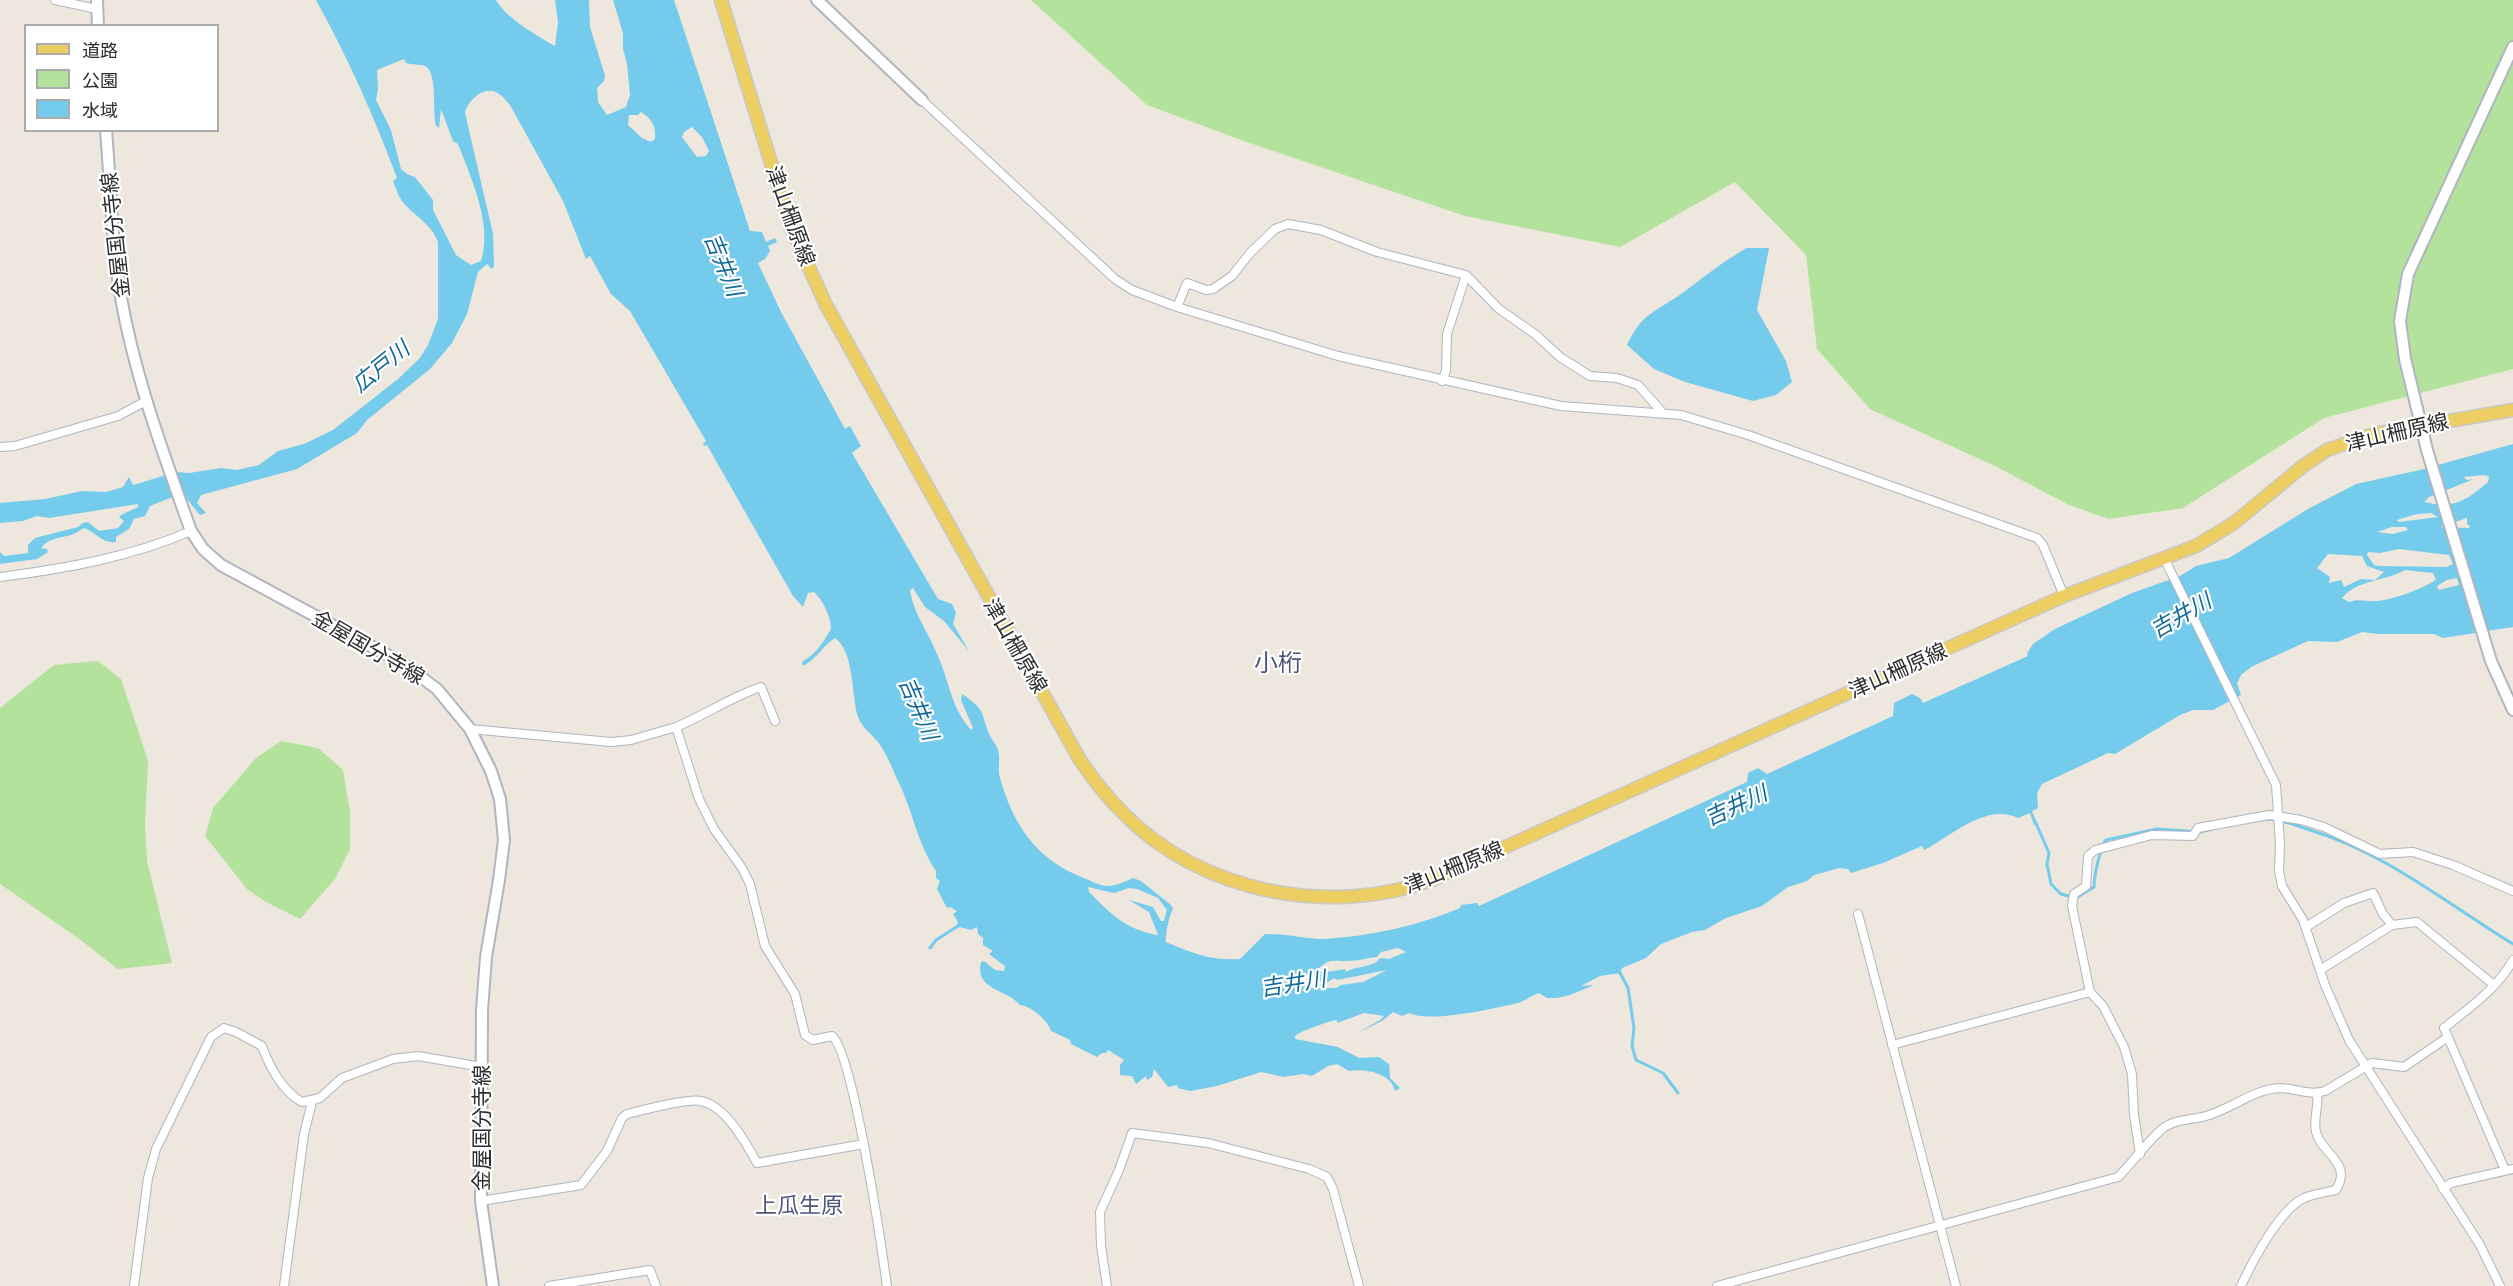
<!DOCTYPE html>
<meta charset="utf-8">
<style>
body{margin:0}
#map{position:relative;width:2513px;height:1286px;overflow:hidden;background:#ede7de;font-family:"Asap Condensed","Noto Sans JP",sans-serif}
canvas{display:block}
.legend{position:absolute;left:24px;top:24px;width:195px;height:108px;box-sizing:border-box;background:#fff;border:2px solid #ababab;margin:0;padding:8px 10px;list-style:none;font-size:18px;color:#2c2c2c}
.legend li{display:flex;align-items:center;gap:12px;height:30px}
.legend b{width:30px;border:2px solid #ababab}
</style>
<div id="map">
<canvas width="2513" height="1286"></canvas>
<ul class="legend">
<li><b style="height:8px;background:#edce63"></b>道路</li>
<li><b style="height:16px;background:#b3e29c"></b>公園</li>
<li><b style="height:16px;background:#74cbec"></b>水域</li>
</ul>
</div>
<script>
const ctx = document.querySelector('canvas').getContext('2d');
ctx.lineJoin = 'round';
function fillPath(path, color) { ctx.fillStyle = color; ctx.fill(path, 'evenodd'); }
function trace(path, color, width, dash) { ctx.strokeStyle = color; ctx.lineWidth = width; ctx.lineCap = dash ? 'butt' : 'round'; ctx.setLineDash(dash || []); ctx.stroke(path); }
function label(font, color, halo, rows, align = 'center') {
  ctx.font = font + ' "Asap Condensed","Noto Sans JP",sans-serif'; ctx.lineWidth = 4.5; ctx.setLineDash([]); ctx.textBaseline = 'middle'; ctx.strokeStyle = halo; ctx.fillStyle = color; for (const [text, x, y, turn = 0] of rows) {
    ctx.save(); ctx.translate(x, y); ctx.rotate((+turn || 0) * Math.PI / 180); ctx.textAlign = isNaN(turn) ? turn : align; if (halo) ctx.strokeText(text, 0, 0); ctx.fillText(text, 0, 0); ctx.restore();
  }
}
const green = new Path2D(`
 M1031,0H2513V369L2324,418L2183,508L2109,519L2069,505L1995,466L1870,409L1817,349L1806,255L1735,182L1620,247L1465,216L1241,140L1147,105Z
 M98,661L121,679L148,761L145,825L147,861L172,963L118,969L78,938L0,884V708L54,665Z
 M281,741L318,748L343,770L350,811V849L335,879L300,919L266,902L247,889L205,836L213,808L256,758Z`);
const water = new Path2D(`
 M316,0H496C507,19 536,35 555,46L558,22L555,0H589L590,27L605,76L604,81L597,88L598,102L607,115L626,107L630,95L627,64L623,49V33L613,0H674L750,231L762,232L766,242L775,238L777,242L768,246L770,251L765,259L758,263L781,312L845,429L850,426L861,446L852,453L938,599L952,604L956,613L953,624L969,651L944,621L925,607L913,588L910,590C914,615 928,631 937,654C950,682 950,706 971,730L973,728L961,700L962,694C985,710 980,709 989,734C992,740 996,744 998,750C1001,759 997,769 1000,778C1012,821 1034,857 1077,875C1105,887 1105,891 1133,878L1141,881L1171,905L1173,909C1169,915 1165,936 1166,942C1191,953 1212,961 1240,959L1265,934C1285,933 1304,939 1325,939C1370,936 1418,926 1460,908L1461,905L1477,903L1479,906L1747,782L1748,773L1758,768L1767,774L1893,716L1894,703L1912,694L1920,698L1923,703L2028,656L2027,653L2033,644L2055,629L2132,593L2180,576L2196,566L2229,558L2308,509L2356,484L2420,470L2513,444V627L2443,638L2434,634H2378L2362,632L2337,642L2308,641L2251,667L2241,675L2237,683L2241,695L2213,710H2193L2180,715L2115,754L2108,753L2042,784L2037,793L2038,808L2032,811L2037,824L2034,825L2030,813L2018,818C1986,802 1950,837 1924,850L1922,846L1883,863L1851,873L1848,869L1840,868L1814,875L1807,881L1788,887L1762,906L1726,918L1705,930L1692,932L1661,944L1646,958L1622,968L1620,973L1600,976L1581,986L1594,985L1570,995L1557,998H1547L1539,993C1530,996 1523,1003 1514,1004C1491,1009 1430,1023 1409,1013L1402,1016L1393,1012L1382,1021L1358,1033L1380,1020L1384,1016L1364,1013L1337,1023V1020C1332,1020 1298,1032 1295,1036V1039L1338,1047L1359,1058L1379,1057L1389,1064L1390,1078L1400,1088L1395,1091C1392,1073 1364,1068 1349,1071L1337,1064L1328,1066L1312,1076L1303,1074L1284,1077L1261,1072L1217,1086L1190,1091L1178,1088V1085L1168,1087L1154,1069L1152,1077L1147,1080L1146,1076L1136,1084L1132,1076L1120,1075V1065L1124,1060L1108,1050L1106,1053H1102L1097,1057L1071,1044L1070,1040L1051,1031C1048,1021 1032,1006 1020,1005C1007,989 974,990 981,962L984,961L995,970L1004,971L1005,966L989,954L993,951L983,945V938L978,934L977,927L971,930L960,927L955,929L958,922L953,914L957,911L950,907L947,908L937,889L940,881L936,878V871C916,841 913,810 897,779C892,767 886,753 878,742C871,733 862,728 858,717C851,696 855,652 835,638C823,645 818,658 803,666L802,662C816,654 823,643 831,629C831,617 823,600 814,592L808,593L803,607L793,596L707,445L704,446L703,444L706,441L630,311L611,294L590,256L586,259L563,201L510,105C506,101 503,96 499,94C485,84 468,100 465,113L493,234L494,266L492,269L487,264L478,272L467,314L452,343L430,369L367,420L357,433L297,469L201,495L197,503L206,513L200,515L186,498H170L150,506L145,516L134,519L129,529L116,537V542C102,544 95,531 84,528C80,530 75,534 71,535C60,538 48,538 41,548L47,549L48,552L37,559L0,564V552L4,556L28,553V545L35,538L78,527L83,523L88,522L99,531L118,528L124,521L119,517L121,515L138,507V504L49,518L37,516L23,521L0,523V503L45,499L82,491L106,492L123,487L129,477L133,485L176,472L189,473L221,468L237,470L259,465L278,451L304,444L333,430L398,379L420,358L428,345L438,319V242C431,223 415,217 403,202C398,196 396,188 393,181L397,178C374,116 348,58 316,0ZM404,59L406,63C412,65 420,64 425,66C438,72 432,112 436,126L439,128L441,109L453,141L458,144C471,178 493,225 481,261L471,265L456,255L433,210V200L415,177L407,174L401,169L391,130L376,100L378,89L377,70ZM641,112C652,119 656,126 655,139L651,142L642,138L628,125L629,115H638ZM692,127L702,137L709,151L706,156L697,157L682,137L684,132ZM2483,475L2489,476L2488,482C2466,501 2454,509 2424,502L2429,497L2474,479L2467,480L2463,477ZM2431,513L2438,517L2399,522L2397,520L2417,514ZM2467,518V524L2470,526L2469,528L2440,527ZM2392,527H2406L2408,530L2393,534L2377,532ZM2399,549L2449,555L2453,564L2447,567L2379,566L2374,565L2367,555L2368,552L2380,553ZM2328,554L2362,556L2367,566L2384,572L2375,580L2361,579L2344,587L2341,580L2329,583L2330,577L2317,568ZM2405,570L2433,573L2436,580C2419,590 2396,599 2377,601C2367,602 2358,598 2349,602L2342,598C2358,579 2384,582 2405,570ZM2457,578L2459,585L2439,590L2437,586L2447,580ZM1088,887L1114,893L1129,888L1137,889L1158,898L1167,910L1164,921H1161L1153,907L1129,900L1149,912L1158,935C1126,930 1111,914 1089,892ZM1398,948L1406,952L1389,959L1380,958C1374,968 1357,965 1346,972L1345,969L1327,972L1317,970C1331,957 1333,962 1348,961C1357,961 1367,958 1377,957L1381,952ZM1387,970L1363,982L1341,985L1336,988H1312L1300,984L1298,978L1314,973L1317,975L1315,979L1328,982L1334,978L1337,980Z
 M1747,248H1769L1757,310L1786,361L1792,382L1776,395L1753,401L1685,382L1654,369L1627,345C1641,314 1655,312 1681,294C1703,278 1723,261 1747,248Z`);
const stream = new Path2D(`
 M2265,819C2280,819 2295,825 2310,830C2386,853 2446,903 2513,944
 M2035,821L2049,853L2047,864L2051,884L2061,894L2076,898L2094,887C2094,876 2100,848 2106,840L2157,829L2200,832L2212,829
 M930,948L936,940L958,926
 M1619,971L1628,988L1634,1028L1632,1046L1636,1060L1663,1073L1678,1093`);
const street = new Path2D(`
 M55,0L97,9
 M922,100L1115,279L1132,290L1177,307L1338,356L1561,406L1681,415L1748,435L2037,538L2043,545L2064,596
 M1177,307L1187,283L1206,290L1213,289L1232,276L1250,253L1275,229L1288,224L1321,230L1377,252L1466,275L1499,309L1535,334L1560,357L1590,376L1617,378L1638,385L1662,412
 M1442,381L1446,371L1447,334L1466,275
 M0,447L15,446L118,416L146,401
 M2164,558L2276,785L2280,844L2279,871L2282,886L2303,920L2325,985L2349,1040L2480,1245L2500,1286
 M0,577C64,569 131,557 191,531
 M676,727C705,715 731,697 761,687L775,721
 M470,729L611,742L631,740L676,727L699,799L714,829L742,868L750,884L765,946L795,994L805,1035L813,1040L832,1036C853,1052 882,1249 887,1286
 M1858,914L1956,1286
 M2306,927L2344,903L2373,893L2383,914L2392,925
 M2320,970L2392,925L2417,922L2494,985
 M1892,1045L2090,992
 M2140,1154L2134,1115L2132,1074L2124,1047L2103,1006L2090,992L2072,906L2074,894L2086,886L2088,856L2095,850L2152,835L2193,836L2198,828L2269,815L2301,820L2324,827L2380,854L2413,852L2453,865L2513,891
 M2505,1170L2444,1028C2468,1009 2498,988 2513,960
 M2443,1189L2451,1183L2513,1169
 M481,1201L581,1185L607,1151L622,1118L627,1114C643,1110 688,1098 701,1101C726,1106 746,1143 757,1163L864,1144
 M134,1286L148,1178L156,1149L211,1037L224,1028L236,1032L262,1046C269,1066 283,1092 302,1102L320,1098L342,1078L393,1059L418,1056L482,1067
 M284,1286L304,1134L312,1102
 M549,1286L650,1270L656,1286
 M1107,1286L1101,1246L1100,1212L1119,1170L1132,1133L1208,1143L1309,1169L1327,1177L1333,1189L1359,1286
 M1717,1286L2118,1177C2133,1162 2146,1143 2162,1129C2174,1119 2192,1120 2206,1116C2231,1109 2254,1089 2280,1088C2296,1088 2308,1096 2325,1091L2372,1063L2404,1067L2448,1037
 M2241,1286C2252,1262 2280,1209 2304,1198C2314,1194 2326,1192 2336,1190C2353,1162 2321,1154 2316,1132C2313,1119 2319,1106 2317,1094`);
const secondary = new Path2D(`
 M97,0L98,26
 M817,0L922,100
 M2513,47L2408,274L2400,321L2405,359L2427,450L2491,661L2513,710
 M106,130C110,177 111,225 117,272C129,361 161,447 191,531L203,549L221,565L402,663L437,689L470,729L491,771L500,799L504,840L499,880L486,957L482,1010L481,1201L493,1286`);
const primary = new Path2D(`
 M721,0L791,228L826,305L1080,760C1093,779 1107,797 1123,813C1201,893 1329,917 1432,880L2064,596L2196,546L2234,523L2303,466L2327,450L2374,434L2513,410`);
const streetNames = [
 ["津山柵原線",790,216,70],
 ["金屋国分寺線",116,235,-96],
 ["津山柵原線",2397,433,-13],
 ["津山柵原線",1015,646,60],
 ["金屋国分寺線",368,648,30],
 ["津山柵原線",1898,671,-24],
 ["津山柵原線",1454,868,-22],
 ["金屋国分寺線",482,1128,-90]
];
const waterNames = [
 ["吉井川",723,265,68],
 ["広戸川",381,367,-39],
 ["吉井川",2181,616,-30],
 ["吉井川",918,709,67],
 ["吉井川",1736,806,-25],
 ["吉井川",1293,984,-9]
];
const neighbourhoodNames = [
 ["上瓜生原",799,1206]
];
const quarterNames = [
 ["小桁",1278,663]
];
fillPath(green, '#b3e29c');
fillPath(water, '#74cbec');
trace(stream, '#74cbec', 3);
trace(street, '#b2b4bf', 10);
trace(secondary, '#b2b4bf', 14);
trace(primary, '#c8c8c8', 15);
trace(street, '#fff', 8);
trace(secondary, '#fff', 10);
trace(primary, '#edce63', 12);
label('21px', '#2c2c2c', '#fff', streetNames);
label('italic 22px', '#116a9a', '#fff', waterNames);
label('22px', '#4d557b', '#fff', neighbourhoodNames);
label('24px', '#4d557b', '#fff', quarterNames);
</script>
